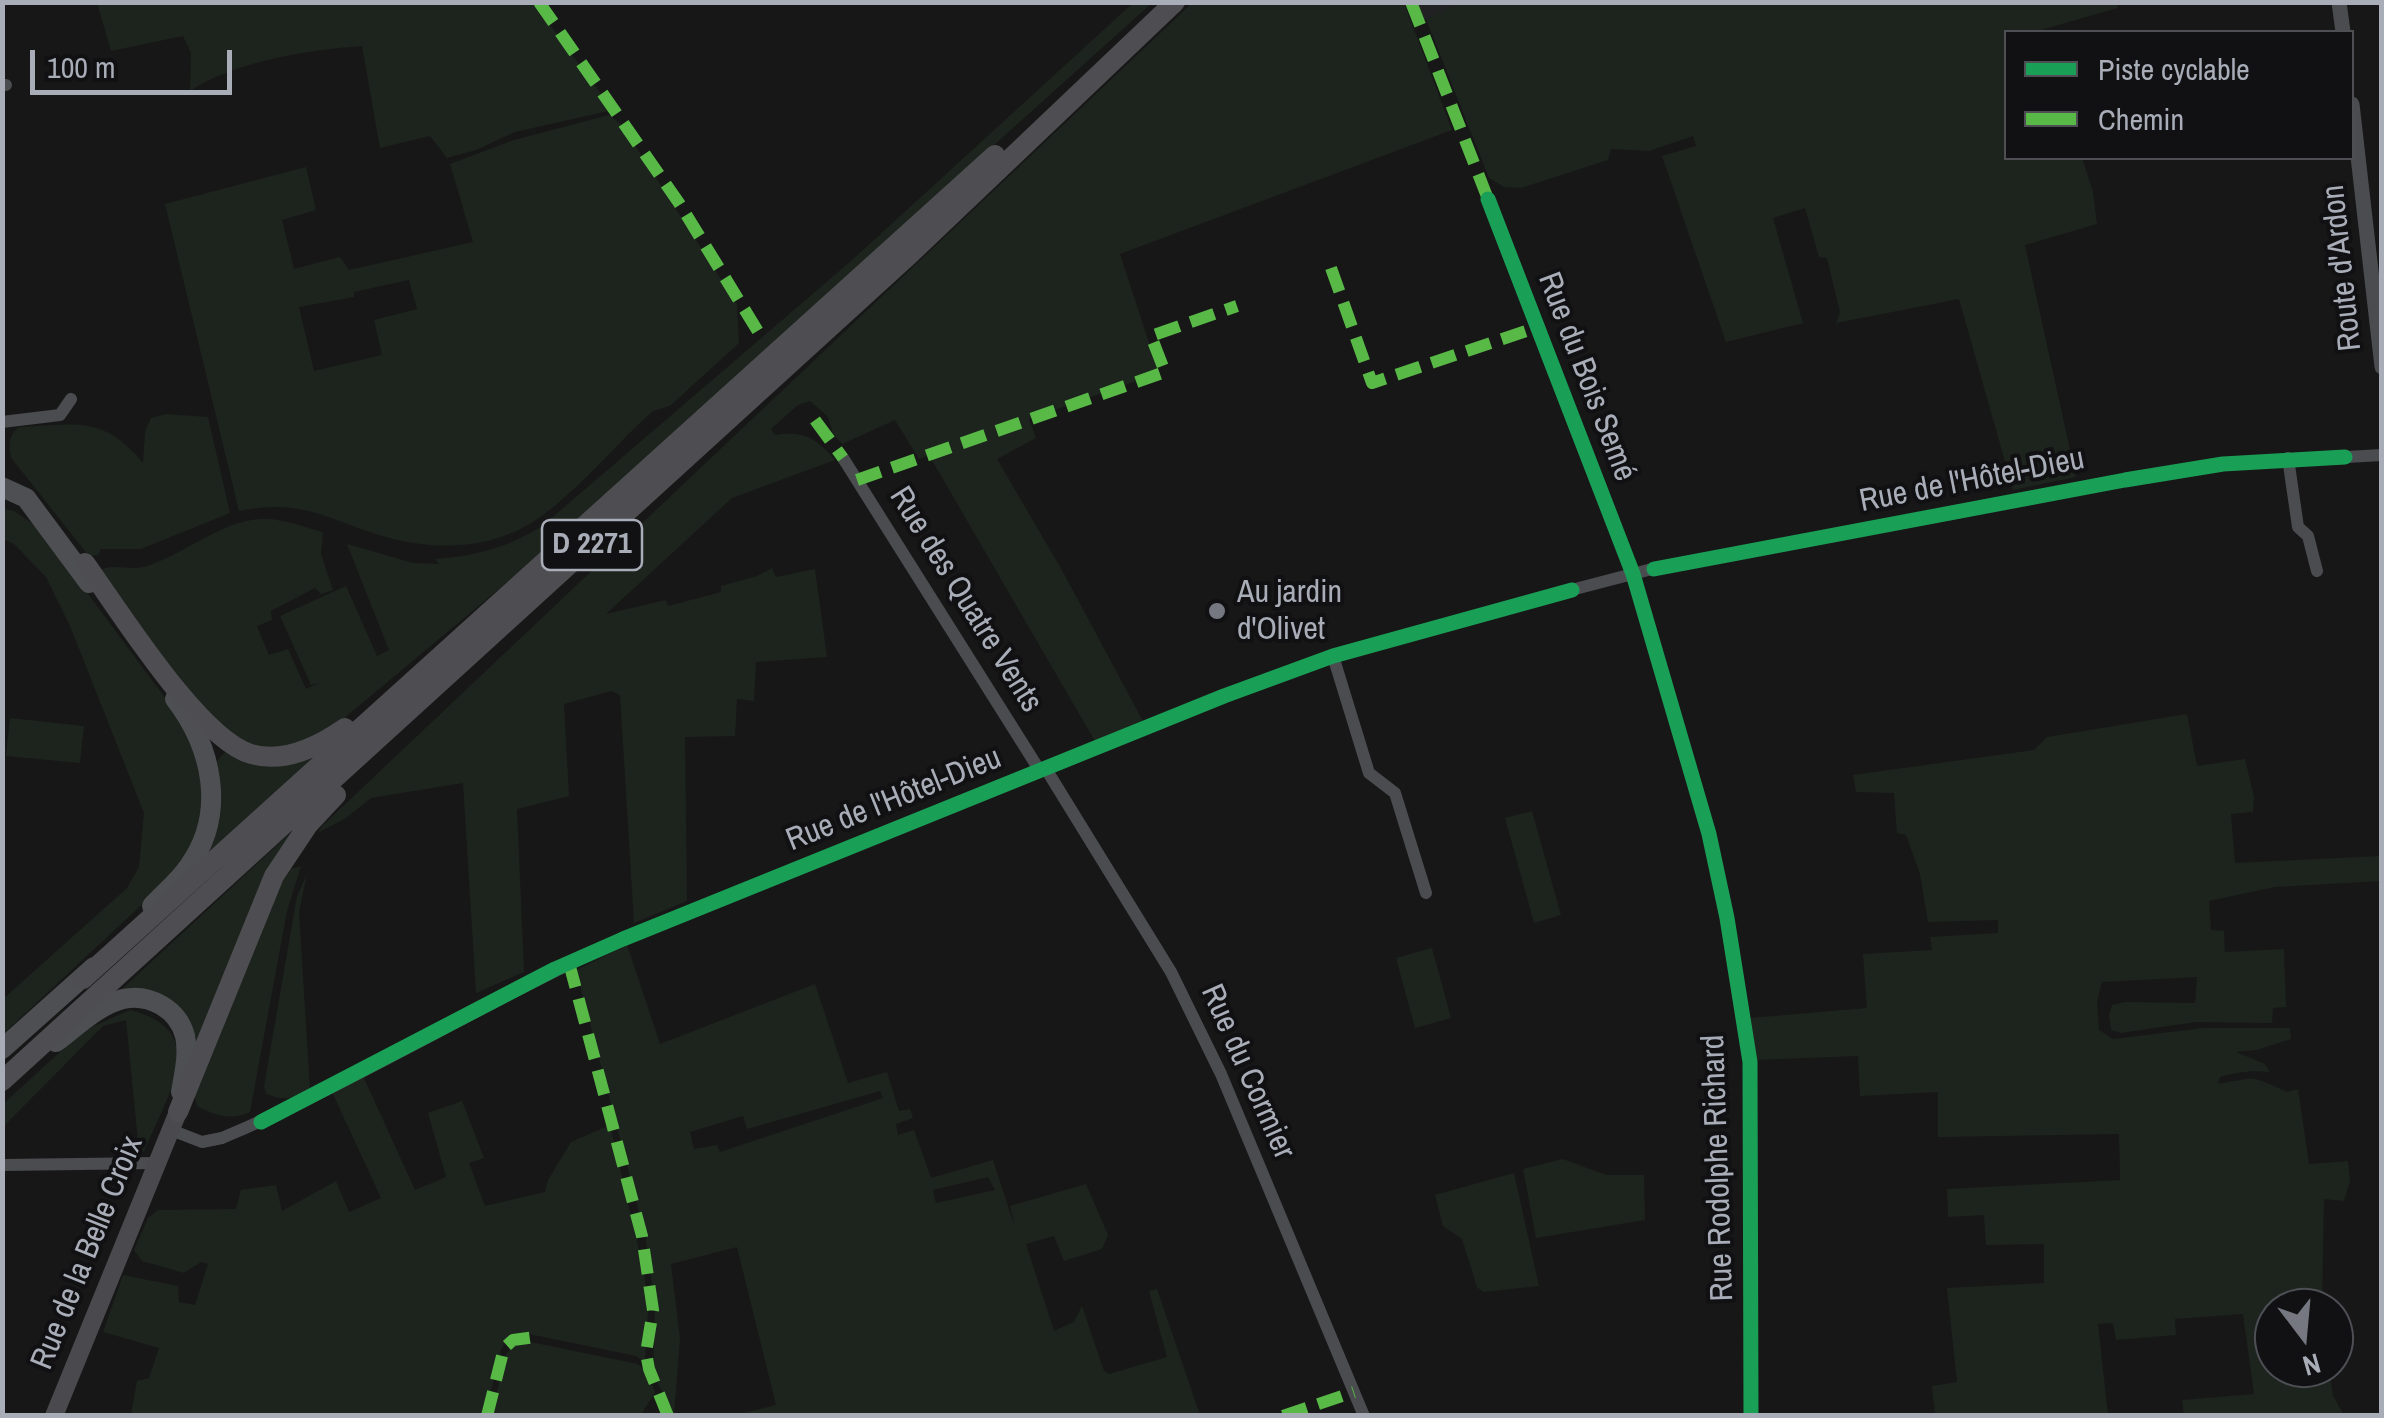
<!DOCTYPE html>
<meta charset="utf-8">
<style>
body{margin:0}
#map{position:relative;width:2384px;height:1418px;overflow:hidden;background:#171717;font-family:"Archivo Narrow",sans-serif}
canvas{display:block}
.frame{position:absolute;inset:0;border:5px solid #a8adb8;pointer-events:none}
.legend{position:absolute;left:2004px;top:30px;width:350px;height:130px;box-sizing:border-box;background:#111113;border:2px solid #4d4f55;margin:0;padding:12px 18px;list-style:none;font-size:30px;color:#a8adb8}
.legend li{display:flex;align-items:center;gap:20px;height:50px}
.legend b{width:50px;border:2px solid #4d4f55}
.north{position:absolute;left:2254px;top:1288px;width:100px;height:100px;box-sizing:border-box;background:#111113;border:2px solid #4d4f55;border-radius:50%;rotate:164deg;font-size:28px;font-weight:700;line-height:40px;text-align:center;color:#a8adb8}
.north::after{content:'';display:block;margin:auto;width:35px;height:45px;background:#757880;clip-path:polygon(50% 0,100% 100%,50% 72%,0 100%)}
.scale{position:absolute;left:30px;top:50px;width:202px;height:45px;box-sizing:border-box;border:5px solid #a8adb8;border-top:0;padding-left:12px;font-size:30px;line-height:35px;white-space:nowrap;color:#a8adb8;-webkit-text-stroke:8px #111113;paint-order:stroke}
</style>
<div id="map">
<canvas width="2384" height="1418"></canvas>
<div class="frame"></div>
<ul class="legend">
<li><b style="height:12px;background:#1a9f57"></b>Piste cyclable</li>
<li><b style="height:12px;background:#58b947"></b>Chemin</li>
</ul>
<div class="north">N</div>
<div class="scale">100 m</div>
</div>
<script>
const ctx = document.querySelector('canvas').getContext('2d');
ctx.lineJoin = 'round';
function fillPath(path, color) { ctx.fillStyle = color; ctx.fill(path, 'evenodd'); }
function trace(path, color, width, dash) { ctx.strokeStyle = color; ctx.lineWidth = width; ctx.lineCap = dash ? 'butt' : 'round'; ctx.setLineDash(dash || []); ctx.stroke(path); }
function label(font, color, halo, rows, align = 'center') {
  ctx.font = font + ' "Archivo Narrow",sans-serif'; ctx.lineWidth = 8; ctx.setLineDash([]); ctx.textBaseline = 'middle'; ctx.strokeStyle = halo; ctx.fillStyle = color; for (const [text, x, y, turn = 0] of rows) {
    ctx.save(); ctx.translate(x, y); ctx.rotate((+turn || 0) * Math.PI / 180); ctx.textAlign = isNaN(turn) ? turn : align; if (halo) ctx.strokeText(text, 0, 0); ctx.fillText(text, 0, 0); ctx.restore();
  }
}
const built = new Path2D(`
 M1413,3H1460L1421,22Z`);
const green = new Path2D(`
 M97,3H534L613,110L515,132L476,150L447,158L430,136L380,148L362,46C308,50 236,61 190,91L191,53L183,36L111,51Z
 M1133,3H1152L524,568L330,730C308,741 280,753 255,747C210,736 133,620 102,581V569C116,564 132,571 147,566C185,554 222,520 262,519C283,518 303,527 323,532L321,554L333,590L321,594L315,588L271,611L272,620L257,626L269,655L288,649L306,689L319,683L311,685L280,616L346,586L377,656L389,650L347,544L413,563L439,564L435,559C473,557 508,547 541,527L851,261Z
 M1192,3H1404L1452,130L1120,254L1159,373L1029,419L1036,438L997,459L1063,572L1144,723L1096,743L929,455L919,459L895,420L842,444L833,434L828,417L810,401L798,405L771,429L775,435C805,430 817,439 835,460L732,498L606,614L666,600L668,606L721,592V586L757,576L772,568L776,577L815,569L827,657L756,662L754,701L737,699L735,736L685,737L687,901L634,923L620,695L611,691L564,704L569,796L517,809L524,972L476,993L463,783L371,798L346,818L318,833L322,826Z
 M1460,3H2117L2118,8L2044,29L2045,32H2006V158H2082L2093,192L2097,224L2025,245L2076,477L2013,490L1959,299L1836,323L1840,312L1827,258L1819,257L1805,208L1773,218L1803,323L1726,342L1662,156L1696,146L1693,136L1649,151L1611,149L1608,160L1521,188L1504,187L1489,178L1426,19Z
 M609,115L622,125L737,304L739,343L670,406L653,411C614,445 571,500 528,525C483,551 427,550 379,535C322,517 302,499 239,511L165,204L306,167L316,210L282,220L294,269L340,257L349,270L473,242L450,164L514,140ZM409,280L417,309L374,320L382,355L314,371L299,307L354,297V292Z
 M166,414L208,417L230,513L141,549H101L98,555L89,556L12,459C8,447 8,435 19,427C77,425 102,414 143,463L145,432L151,418Z
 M3,509L14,511L39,528L192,734L205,809L196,845L178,871L3,1034V999L127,888L139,867L144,813L70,626L46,577L14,544L3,539Z
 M2187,714L2197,766L2245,759L2254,797L2253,812L2231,814L2235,863L2381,856V881L2275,887L2209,901L2211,930L2224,931L2225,952L2284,949L2286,1007L2273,1008L2272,1023L2195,1022L2121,1033L2111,1030L2109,1016L2112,1005L2125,1002L2195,1003L2197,977L2102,982L2097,1002L2099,1030L2113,1039L2204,1028H2290L2291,1039L2257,1050L2236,1052L2265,1064L2270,1072C2252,1070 2238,1072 2220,1077L2218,1084C2260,1077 2248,1075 2287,1092L2298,1089L2309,1164L2348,1161L2350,1181L2344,1201L2324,1199L2322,1308H2274V1368H2329L2333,1396L2344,1415H2184L2182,1400L2254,1394L2243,1314L2175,1319L2176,1335L2116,1340L2113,1323L2098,1324L2108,1415H1935L1932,1386L1957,1382L1947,1288L2044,1283V1244L1986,1245L1984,1215L1948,1217L1947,1189L2120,1180L2119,1134L1938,1137V1092L1860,1096L1858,1056L1754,1060L1750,1018L1867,1008L1863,954L1932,950L1930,937L1998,933V920L1928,922L1920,874L1906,835L1897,833L1894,793L1856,792L1853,775L2034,750L2047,737Z
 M10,718L84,726L80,763L6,756Z
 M226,751L314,755L317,760L201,861L215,763Z
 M1532,811L1561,915L1534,923L1505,818Z
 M302,822L192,1062L190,1034L120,991Z
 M301,866L287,911L250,1112C231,1121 215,1115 197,1106L194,1094L278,888L291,869Z
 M307,874L299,912L310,1090C293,1099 285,1101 266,1094L264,1086L297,896Z
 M627,945L660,1044L815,984L848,1083L887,1072L899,1111L910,1109L913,1118L896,1124L898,1135L914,1130L931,1178L993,1160L1015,1228L1010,1206L1086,1184L1108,1235L1102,1249L1064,1261L1054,1236L1026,1244L1054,1331L1074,1322L1082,1306L1104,1371L1109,1374L1167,1357L1149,1291L1157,1289L1200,1415H736L776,1405L737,1247L671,1264L680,1339L674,1415L653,1374L655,1303L645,1235L576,970ZM880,1091L883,1098L720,1152L717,1145L694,1149L690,1132L743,1116L747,1129ZM988,1177L995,1190L936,1203L933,1190Z
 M1432,948L1451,1018L1415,1028L1396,958Z
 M130,1010C214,1031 166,1097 144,1152L139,1151L126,1020L103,1026L3,1127V1104L83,1031Z
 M363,1076L415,1190L446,1177L428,1113L462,1101L484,1158L469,1163L485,1206L545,1192L548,1180L571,1142L610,1125L644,1272L648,1310L645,1362L636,1356L529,1334L505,1342L501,1350L485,1415H131L137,1381L149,1378L159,1348L103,1332L123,1275L178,1286L179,1302L195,1305L208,1264L201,1262L184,1273L142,1261L134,1250L148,1218L158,1210L236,1209L241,1190L276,1185L282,1211L336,1181L349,1212L381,1198L332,1092Z
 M1563,1159L1606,1175H1644L1645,1220L1536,1238L1523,1169Z
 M1514,1173L1539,1286L1483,1292L1477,1287L1462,1239L1443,1226L1435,1195Z
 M526,1341L638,1364L646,1372L655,1392L641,1415H491L506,1354L513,1346Z`);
const minor = new Path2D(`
 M2,85H6
 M1488,199L1633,574L1709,834L1727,918L1750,1062L1751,1416
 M2,422L60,415L71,399
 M843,458L1040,771
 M2288,458L2298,527L2308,536L2317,571
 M1333,656L1369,773L1395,793L1426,893
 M1046,769L1171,972L1221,1074L1364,1416
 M171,1130L202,1142L222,1138C360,1080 487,1000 623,939L1250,686L1333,656L1533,600L1648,570L2125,480L2223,464L2382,455
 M2,1165L157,1163`);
const tertiary = new Path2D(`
 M2339,2L2343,32
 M2352,104L2382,367`);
const secondary = new Path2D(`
 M54,1416L178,1112`);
const primary = new Path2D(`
 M2,487L26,498L89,583
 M152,906C164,893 179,881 189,866C227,813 212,747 175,699
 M56,1042C75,1028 98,1005 123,999C149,993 178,1009 185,1036C189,1055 184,1074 181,1092
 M2,1049L94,967`);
const trunk = new Path2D(`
 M85,563C119,610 199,739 251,754C285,764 319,746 345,728
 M83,979L995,155
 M2,1081L909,255L1175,2
 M178,1112L274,876L308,825L336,795`);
const quiet = new Path2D(`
 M539,2L679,203L759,333
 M1411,2L1488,199
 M1331,268L1372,383L1538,327
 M815,420L843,458
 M857,480L1165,372L1151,336L1237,306
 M569,963L642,1236L653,1310L646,1353L649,1369L668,1416
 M487,1416L504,1348L513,1340L535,1337
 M1283,1416L1354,1392`);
const cycleway = new Path2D(`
 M1488,199L1633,574L1709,834L1727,918L1750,1062L1751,1416
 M1654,569L2125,480L2223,464L2345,457
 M261,1122L555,969L623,939L1224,696L1333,656L1572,590`);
const markers = [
 [1217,611,10,"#757880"]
];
const shields = [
 [592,545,100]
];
const shieldNames = [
 ["D 2271",592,545]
];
const streetNames = [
 ["Route d'Ardon",2343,268,-96],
 ["Rue du Bois Semé",1586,377,69],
 ["Rue de l'Hôtel-Dieu",1972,481,-11],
 ["Rue des Quatre Vents",965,600,58],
 ["Rue de l'Hôtel-Dieu",894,800,-22],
 ["Rue du Cormier",1247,1072,66],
 ["Rue Rodolphe Richard",1719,1168,-92],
 ["Rue de la Belle Croix",88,1253,-68]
];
const poiNames = [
 ["Au jardin",1237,593],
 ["d'Olivet",1237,630]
];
fillPath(built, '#212123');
fillPath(green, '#1d241e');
trace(minor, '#4b4c50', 12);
trace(tertiary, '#4b4c50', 15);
trace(secondary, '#4a4a4e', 18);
trace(primary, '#4d4f52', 20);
trace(trunk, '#4e4e52', 20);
trace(quiet, '#58b947', 12, [25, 12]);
trace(cycleway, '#1a9f57', 15);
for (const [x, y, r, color] of markers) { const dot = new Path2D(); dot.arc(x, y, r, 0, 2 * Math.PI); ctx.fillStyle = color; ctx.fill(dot); trace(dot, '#111113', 4); }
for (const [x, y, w] of shields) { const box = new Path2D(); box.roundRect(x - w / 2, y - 25, w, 50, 8); ctx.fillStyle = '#111113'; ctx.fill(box); trace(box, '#a8adb8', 2.5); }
label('bold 30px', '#a8adb8', null, shieldNames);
label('32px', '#a8adb8', '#111113', streetNames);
label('32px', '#a8adb8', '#111113', poiNames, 'left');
</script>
